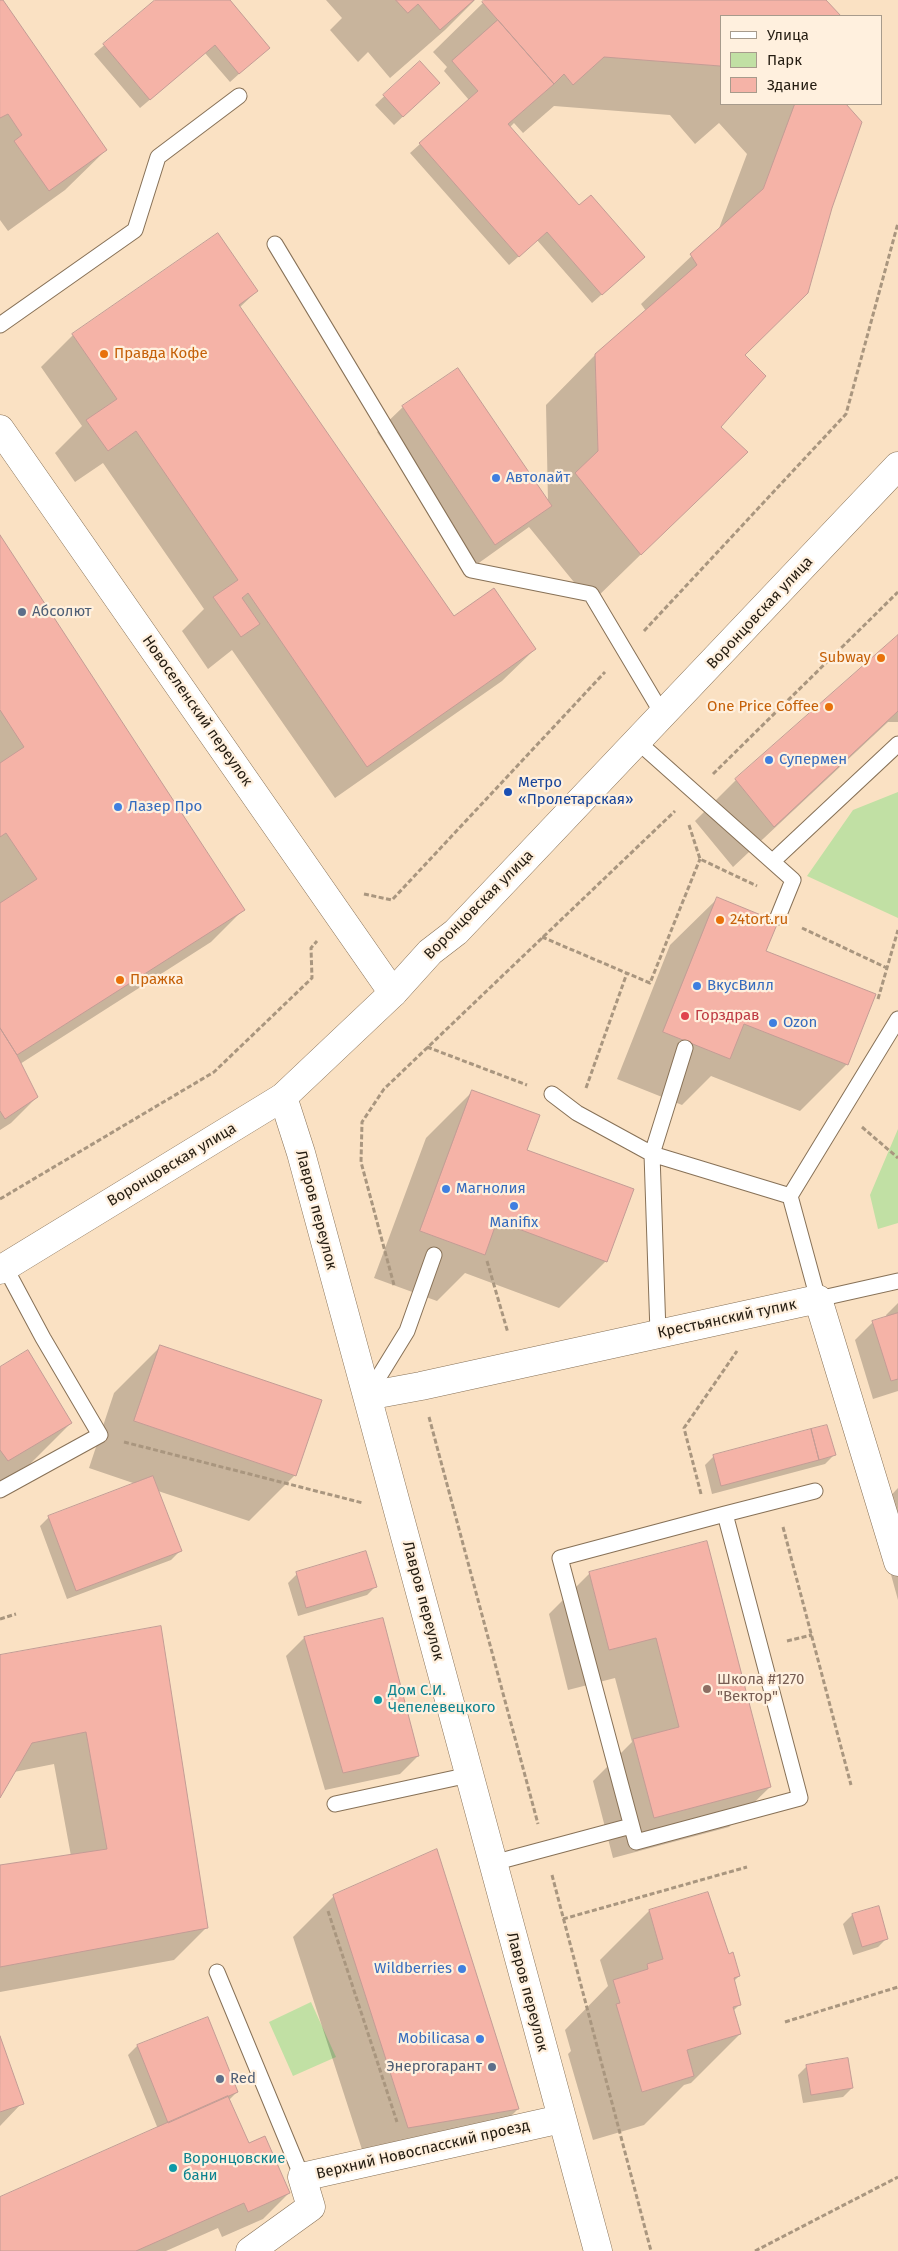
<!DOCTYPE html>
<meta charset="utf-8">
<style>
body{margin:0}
#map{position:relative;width:898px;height:2251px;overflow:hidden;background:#fae1c3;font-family:"Fira Sans",sans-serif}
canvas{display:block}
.legend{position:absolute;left:720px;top:15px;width:162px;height:90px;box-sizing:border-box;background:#fff0de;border:1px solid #a79b8c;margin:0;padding:6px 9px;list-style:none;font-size:15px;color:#241c11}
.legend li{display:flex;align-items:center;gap:10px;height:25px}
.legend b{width:25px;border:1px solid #a79b8c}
</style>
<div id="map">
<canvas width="898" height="2251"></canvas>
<ul class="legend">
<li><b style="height:6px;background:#fff"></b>Улица</li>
<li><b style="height:14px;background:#c1e0a4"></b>Парк</li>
<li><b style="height:14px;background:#f5b3a7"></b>Здание</li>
</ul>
</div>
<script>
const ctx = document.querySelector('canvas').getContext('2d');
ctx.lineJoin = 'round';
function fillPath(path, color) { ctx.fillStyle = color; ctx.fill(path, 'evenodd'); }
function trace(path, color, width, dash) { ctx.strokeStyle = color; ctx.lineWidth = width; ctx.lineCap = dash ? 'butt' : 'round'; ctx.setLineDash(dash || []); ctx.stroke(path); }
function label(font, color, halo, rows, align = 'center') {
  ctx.font = font + ' "Fira Sans",sans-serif'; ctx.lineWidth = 4.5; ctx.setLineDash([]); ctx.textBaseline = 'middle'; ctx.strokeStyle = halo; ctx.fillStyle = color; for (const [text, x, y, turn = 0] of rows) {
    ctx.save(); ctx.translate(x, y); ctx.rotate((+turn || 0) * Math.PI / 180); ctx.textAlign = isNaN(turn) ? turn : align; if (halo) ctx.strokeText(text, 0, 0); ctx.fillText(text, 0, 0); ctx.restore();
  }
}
const green = new Path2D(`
 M898,792V918L807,876L853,810Z
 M898,1129V1223L878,1229L870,1195Z
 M311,2002L336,2057L293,2076L269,2022Z`);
const shadow = new Path2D(`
 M0,0L106,150L65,190L8,231L0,220Z
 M157,0H228L259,56L230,82L205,53L140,108L94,54Z
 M326,0H475L445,30L390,78L368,52L358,62L330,30L342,18Z
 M486,0H825L839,16H722V104H845L861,122L744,356L719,427L746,452L591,603L529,527L469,570L377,432L403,407L548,502L546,405L595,355L646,311L641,304L718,231L747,154L719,123L695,144L670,115L554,106L523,133L514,123L509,128L579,207L635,265L592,303L537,240L509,265L410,153L469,100L444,71L447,67L433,52Z
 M419,63L429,92L394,125L375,105Z
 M257,291L239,308L453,617L535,649L502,681L335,798L232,650L208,669L182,631L204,609L103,463L75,482L55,453L82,426L41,367L73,335Z
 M0,537L243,910L211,942L20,1064L37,1097L11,1123L0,1130Z
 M898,636V722H888L733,867L695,821L736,780Z
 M717,899L765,952L847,1064L800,1111L711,1076L682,1105L617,1079L670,945Z
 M473,1091L526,1151L606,1261L559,1308L465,1273L437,1301L374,1278L426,1138Z
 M898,1303V1391L873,1399L855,1340L873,1322L887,1318L886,1315Z
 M160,1347L295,1475L249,1521L158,1491L180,1551L171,1560L67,1599L40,1526L49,1517L136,1484L89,1468L114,1393Z
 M0,1368L71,1423L30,1464L0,1482Z
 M834,1455L825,1464L712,1494L705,1465L714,1456Z
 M898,1488V1600L874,1513Z
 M706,1543L770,1787L729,1827L613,1858L593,1781L632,1742L615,1678L568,1690L549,1614L590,1573Z
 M297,1574L376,1586L367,1595L298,1616L288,1583Z
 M382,1619L418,1756L400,1774L325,1790L286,1656L304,1638Z
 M160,1628L207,1927L174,1960L0,1992V1866L71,1856L54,1764L14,1772L0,1795V1657Z
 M708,1893L728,1955L739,1976L733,1982L740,2004L733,2011L740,2034L691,2083L684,2085L644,2125L593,2140L568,2054L571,2051L565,2030L608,1986L600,1960L649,1911Z
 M334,1896L518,2109L477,2150L368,2168L293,1937Z
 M878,1907L887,1938L878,1947L853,1955L843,1924L852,1915Z
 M208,2018L237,2092L229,2100L248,2144L289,2193L263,2219L222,2237L218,2228L166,2251H0V2199L158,2129L128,2055L137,2046Z
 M0,2037L22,2103L0,2126Z
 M807,2066L852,2088L843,2097L803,2103L798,2075Z`);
const building = new Path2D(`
 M0,0H3L107,150L49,191L14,141L22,135L8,114L0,118Z
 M155,0H230L270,48L239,74L215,45L150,100L103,44Z
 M396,0H474L440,30L418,4L408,13Z
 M484,0H826L841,16H722V69L720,66L604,57L573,85L564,74L554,84L482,2Z
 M498,20L554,84L508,124L579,205L591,195L645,257L602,295L547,232L519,257L419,143L478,91L452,61Z
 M420,61L440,83L403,117L383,95Z
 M795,104H846L862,122L832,208L808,293L745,355L766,376L721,427L748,452L641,555L575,473L598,451L595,354L697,265L690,254L763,189Z
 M218,233L258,291L239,305L454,616L494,588L536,649L367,767L248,593L242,598L260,624L241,637L213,597L238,580L136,431L108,451L86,420L117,399L72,334Z
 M458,368L552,506L495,545L402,406Z
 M0,535L245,910L17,1055L0,1028V903L37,879L6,833L0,837V763L24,747L0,710Z
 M898,635V711L774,827L735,779Z
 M717,897L778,922L766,951L876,994L848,1065L744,1024L730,1059L663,1032Z
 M0,1028L17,1055L38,1097L5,1119L0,1111Z
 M472,1090L540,1115L527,1150L634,1189L607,1262L497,1221L485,1255L420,1231Z
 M898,1313V1379L891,1381L872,1321Z
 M160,1345L322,1400L296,1476L134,1421Z
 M28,1350L72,1423L8,1461L0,1450V1367Z
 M827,1425L836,1455L819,1460L811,1429Z
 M811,1429L819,1460L721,1486L713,1455Z
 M153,1476L182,1551L76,1591L48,1516Z
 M707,1541L771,1787L654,1818L633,1739L679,1727L656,1638L609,1650L589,1572Z
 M366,1551L377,1587L306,1608L296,1572Z
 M383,1618L419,1756L343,1773L304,1637Z
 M161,1626L208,1928L0,1967V1865L107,1849L86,1732L32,1743L0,1798V1655Z
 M437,1849L519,2109L408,2128L333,1895Z
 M708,1892L729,1954L733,1952L740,1976L734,1978L741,2005L733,2007L741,2034L687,2050L694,2076L642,2092L616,2004L620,2003L613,1980L648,1969L647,1964L663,1959L649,1910Z
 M879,1906L888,1939L862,1947L852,1914Z
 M208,2017L238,2092L168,2123L137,2045Z
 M0,2036L24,2104L0,2112Z
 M848,2058L853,2088L811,2095L806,2065Z
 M228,2096L249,2143L265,2136L290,2193L248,2212L244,2203L136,2251H0V2197Z`);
const path = new Path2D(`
 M644,631L846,414L898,223
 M713,774L898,592
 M689,825L700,859L757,886
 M364,894L392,900L605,672
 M802,928L887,968
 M542,937L650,983L700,859
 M878,999L898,930
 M427,1047L527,1085
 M586,1088L627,973
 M862,1127L898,1158
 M0,1199L214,1072L312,978L311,948L317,941
 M487,1261L508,1333
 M394,1285L361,1162L362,1122L384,1089L675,811
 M429,1417L538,1824
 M124,1442L363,1503
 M701,1494L684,1428L737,1351
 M783,1527L851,1785
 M0,1619L16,1614
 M787,1641L812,1635
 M552,1875L651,2251
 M328,1911L397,2122
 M563,1919L747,1867
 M785,2022L898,1987
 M755,2251L898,2177`);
const lane = new Path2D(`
 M275,244L471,570L591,594L663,715
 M0,325L135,230L158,157L239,96
 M638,742L793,880L778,917
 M773,861L898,744
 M898,1019L790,1196L818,1299L898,1281
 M552,1094L577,1113L652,1154L790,1196
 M658,1333L652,1154L685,1048
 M367,1396L407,1331L434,1255
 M0,1490L100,1435L43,1338L5,1267
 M725,1514L800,1798L636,1842L560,1558Z
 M725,1514L815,1491
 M335,1804L469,1775
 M493,1863L631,1826
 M217,1972L302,2177`);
const street = new Path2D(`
 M0,429L393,993
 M283,1097L301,1153L367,1396L598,2251
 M367,1396L421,1386L818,1299L898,1562
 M250,2251L311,2207L302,2177L561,2119`);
const secondary = new Path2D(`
 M0,1270L283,1097L393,993L430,952L456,932L898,466`);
const markers = [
 [104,354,5,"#e8710a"],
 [496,478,5,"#3f7fe0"],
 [22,612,5,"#5c6f8a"],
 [881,658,5,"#e8710a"],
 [829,707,5,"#e8710a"],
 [769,760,5,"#3f7fe0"],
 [508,792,5,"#1a4fb4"],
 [118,807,5,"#3f7fe0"],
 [720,920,5,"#e8710a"],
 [120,980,5,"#e8710a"],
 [697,986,5,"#3f7fe0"],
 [685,1016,5,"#e0444e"],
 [773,1023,5,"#3f7fe0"],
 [446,1189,5,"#3f7fe0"],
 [514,1206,5,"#3f7fe0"],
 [707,1689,5,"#8d6e63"],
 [378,1700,5,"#0f9aa8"],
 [462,1969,5,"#3f7fe0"],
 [480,2039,5,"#3f7fe0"],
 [492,2067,5,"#5c6f8a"],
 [220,2079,5,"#5c6f8a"],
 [173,2168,5,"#0f9aa8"]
];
const foodNames = [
 ["Правда Кофе",114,354],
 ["Subway",871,658,"right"],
 ["One Price Coffee",819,707,"right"],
 ["24tort.ru",730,920],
 ["Пражка",130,980]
];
const shopNames = [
 ["Автолайт",506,478],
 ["Супермен",779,760],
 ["Лазер Про",128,807],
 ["ВкусВилл",707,986],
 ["Ozon",783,1023],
 ["Магнолия",456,1189],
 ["Manifix",514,1223,"center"],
 ["Wildberries",452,1969,"right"],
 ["Mobilicasa",470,2039,"right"]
];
const serviceNames = [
 ["Абсолют",32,612],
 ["Энергогарант",482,2067,"right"],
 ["Red",230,2079]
];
const streetNames = [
 ["Воронцовская улица",760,613,-47],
 ["Новоселенский переулок",197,711,55],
 ["Воронцовская улица",479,905,-45],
 ["Воронцовская улица",172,1165,-31],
 ["Лавров переулок",316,1210,75],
 ["Крестьянский тупик",727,1319,-12],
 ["Лавров переулок",423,1601,75],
 ["Лавров переулок",527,1992,75],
 ["Верхний Новоспасский проезд",423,2150,-13]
];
const transitNames = [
 ["Метро",518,783],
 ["«Пролетарская»",518,800]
];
const healthNames = [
 ["Горздрав",695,1016]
];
const educationNames = [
 ["Школа #1270",717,1680],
 ["\"Вектор\"",717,1697]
];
const cultureNames = [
 ["Дом С.И.",388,1691],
 ["Чепелевецкого",388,1708],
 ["Воронцовские",183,2159],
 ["бани",183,2176]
];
fillPath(green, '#c1e0a4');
fillPath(shadow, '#0003');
fillPath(building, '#f5b3a7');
trace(building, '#c39c95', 1);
trace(lane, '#877157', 17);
trace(street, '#877157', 29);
trace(secondary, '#877157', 29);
trace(path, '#a9967f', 3, [5, 2.5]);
trace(lane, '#fff', 15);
trace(street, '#fff', 28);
trace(secondary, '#fff', 28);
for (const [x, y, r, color] of markers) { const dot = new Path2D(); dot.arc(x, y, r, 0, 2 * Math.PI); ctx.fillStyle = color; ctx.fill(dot); trace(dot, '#fff0de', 2); }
label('15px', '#c56008', '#fff0de', foodNames, 'left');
label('15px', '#366cbe', '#fff0de', shopNames, 'left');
label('15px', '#4e5e75', '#fff0de', serviceNames, 'left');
label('15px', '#241c11', '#fff0de', streetNames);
label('15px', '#164399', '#fff0de', transitNames, 'left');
label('15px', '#be3a42', '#fff0de', healthNames, 'left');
label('15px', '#785e54', '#fff0de', educationNames, 'left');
label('15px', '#0d838f', '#fff0de', cultureNames, 'left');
</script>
